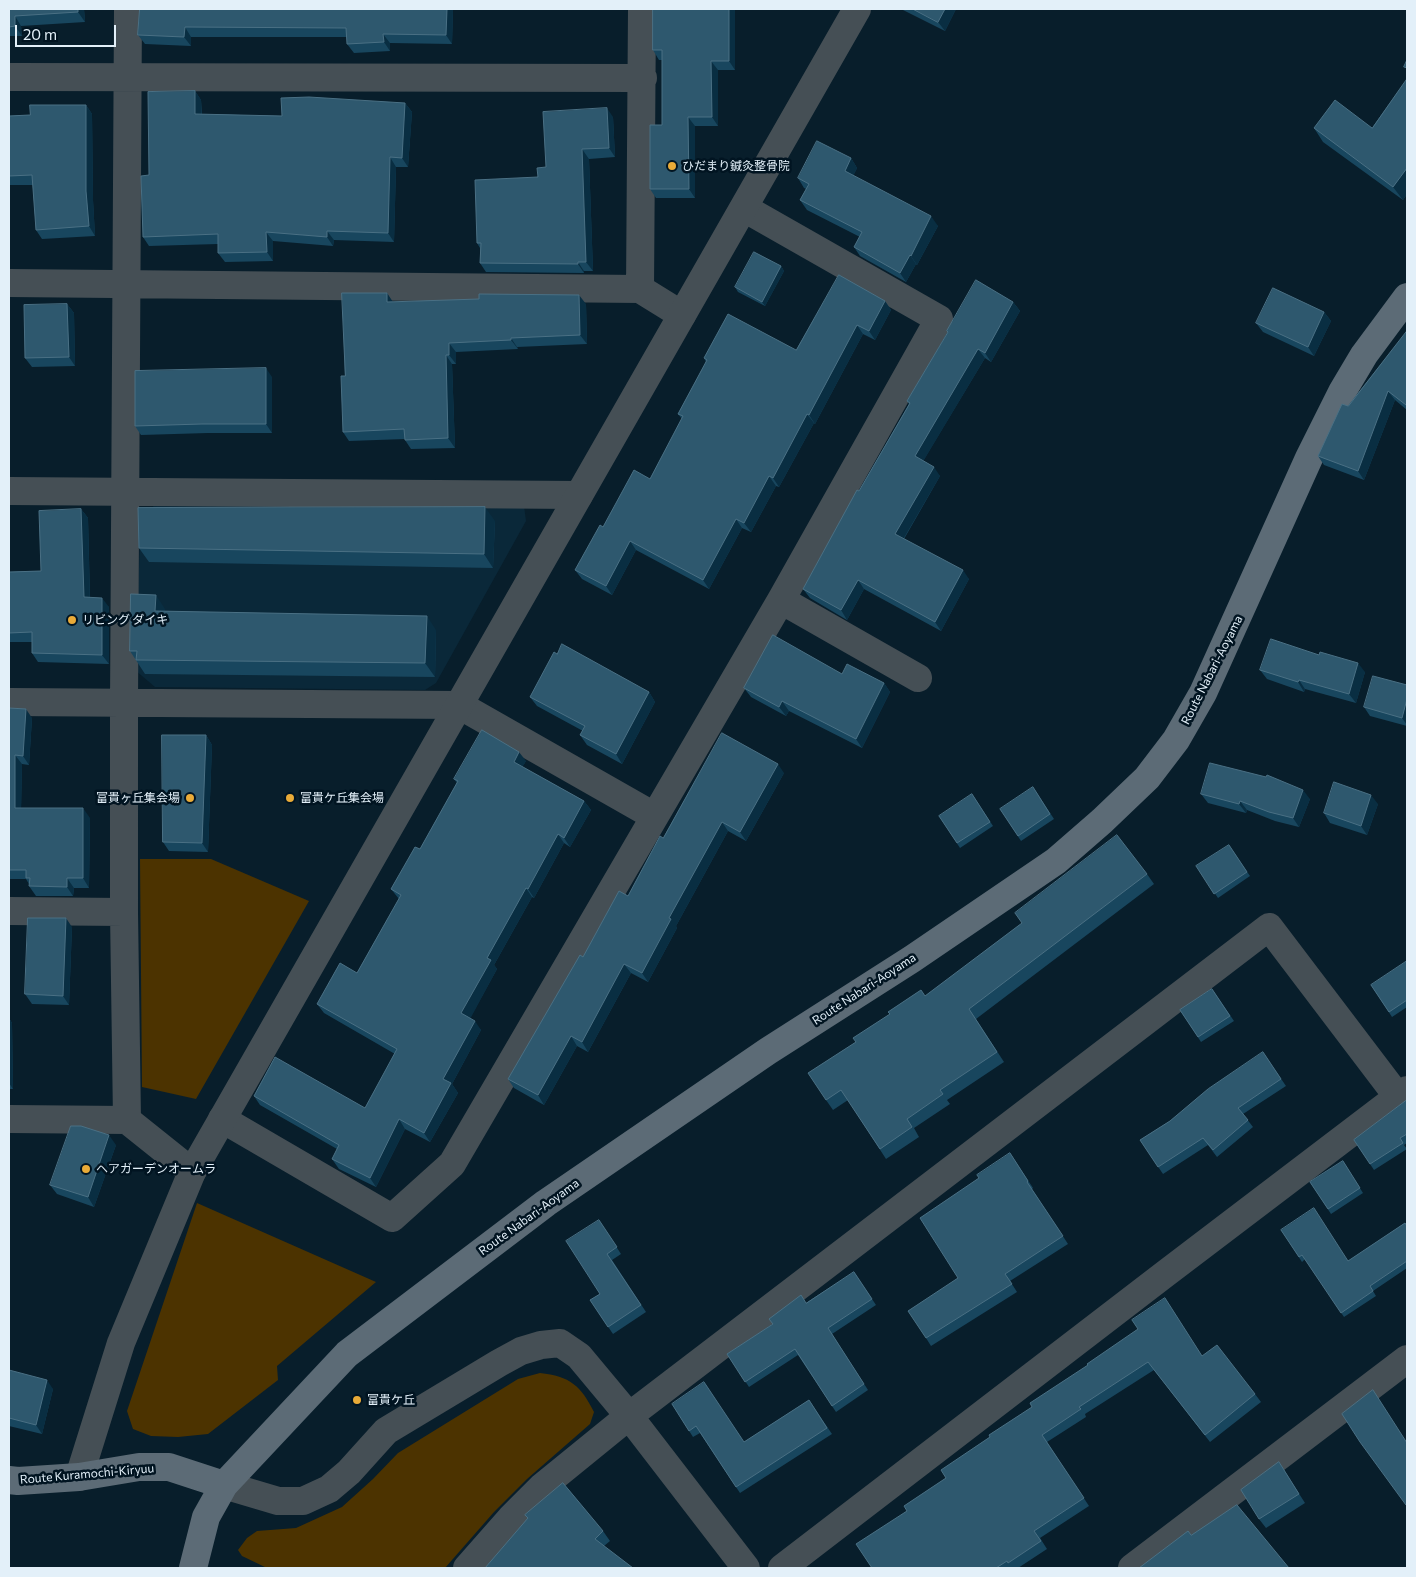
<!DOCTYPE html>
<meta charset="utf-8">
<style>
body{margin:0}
#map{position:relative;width:1416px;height:1577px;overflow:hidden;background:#081e2b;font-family:Commissioner,sans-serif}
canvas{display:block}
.frame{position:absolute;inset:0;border:10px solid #e3f0f9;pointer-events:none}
.scale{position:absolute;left:15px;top:25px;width:101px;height:22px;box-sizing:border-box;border:2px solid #e3f0f9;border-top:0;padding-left:6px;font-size:15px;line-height:18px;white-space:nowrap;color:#e3f0f9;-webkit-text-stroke:4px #011421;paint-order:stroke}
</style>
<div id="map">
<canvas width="1416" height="1577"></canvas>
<div class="frame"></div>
<div class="scale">20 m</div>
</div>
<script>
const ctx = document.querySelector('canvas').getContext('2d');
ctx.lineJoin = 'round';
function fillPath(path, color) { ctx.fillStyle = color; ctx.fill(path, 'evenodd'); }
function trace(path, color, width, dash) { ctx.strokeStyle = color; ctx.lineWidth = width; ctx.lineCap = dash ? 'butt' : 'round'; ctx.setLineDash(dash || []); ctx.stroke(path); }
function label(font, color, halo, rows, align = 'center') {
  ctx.font = font + ' Commissioner,"Noto Sans JP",sans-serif'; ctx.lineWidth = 5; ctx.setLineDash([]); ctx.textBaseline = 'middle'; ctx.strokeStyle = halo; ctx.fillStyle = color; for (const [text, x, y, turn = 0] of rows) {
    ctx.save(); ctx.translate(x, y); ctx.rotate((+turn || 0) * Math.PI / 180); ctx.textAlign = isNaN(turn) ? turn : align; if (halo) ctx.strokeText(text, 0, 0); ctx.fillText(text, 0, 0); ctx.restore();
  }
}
const built = new Path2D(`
 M156,504L524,506L526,521L436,683L425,690L155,687L135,670L141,517Z`);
const green = new Path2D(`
 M140,859H211L309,901L196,1099L142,1087Z
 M197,1203L376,1282L277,1366L278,1380L208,1434L178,1437L151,1436L133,1429L127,1411Z
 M540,1373C570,1376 581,1386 594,1412L590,1424L527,1479L494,1512L445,1568H267L242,1556L238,1550L247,1538L257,1531L296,1528L342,1507L373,1479L398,1453L518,1379Z`);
const minor = new Path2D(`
 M9,77L643,78
 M9,283L640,289L682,315
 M640,289L642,9
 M9,491L579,495
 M781,600L918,678
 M9,702L459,705L654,816
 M9,911L124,912
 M9,1119L127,1120L192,1172
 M222,1119L392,1218L452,1164L781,600L939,319L744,208
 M127,1120L124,912V703L128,9
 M224,1485L278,1501H303L329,1489L349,1472L386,1431L499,1363L521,1351L541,1345L560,1343L579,1356L629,1416L746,1568
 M467,1568L511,1518L543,1486L629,1416L1269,927L1398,1097
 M782,1568L1165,1274L1407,1090
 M1132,1568L1407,1359`);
const tertiary = new Path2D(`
 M79,1477L121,1343L192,1172L857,9`);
const secondary = new Path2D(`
 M9,1480L18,1481L79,1477L139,1467H169L224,1485
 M193,1568L206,1517L224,1485L347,1354L546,1203L768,1051L912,959L1056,861L1102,821L1147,778L1176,740L1203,693L1309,458L1342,392L1364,355L1407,297`);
const wall = new Path2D(`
 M9,9H84L85,22L21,26L22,36H9Z
 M140,9H453L452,44L390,43V51L354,53L347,44V37H191V46L145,44L138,35Z
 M735,9V70H718V126H695V198H656L650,189L662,125V60H659L653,50Z
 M901,9H956L945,31Z
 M1407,79V194L1403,200L1323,142L1314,128H1372Z
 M195,91L201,100L202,114L282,116L405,103L412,112L408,167H396L394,242L334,240L333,246L273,241V261L225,262L218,253V244L149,246L143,237L149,175Z
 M86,105L92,114L93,200L95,236L42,239L36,230L33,185H9V116L30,115Z
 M613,117L615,157L589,159L593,271H584V273L486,272L480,263V248L477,243L546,167Z
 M851,158L857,168L853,176L938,226L917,265L916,264L906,282L860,256L854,247L860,237L807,210L800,200L806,189L804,188L798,178Z
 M781,266L784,271L765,306L738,292L735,287Z
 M387,293L392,302L586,304L587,344L517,347L518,349L456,352V364H452L455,448L411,449L405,440V439L349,441L343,432L345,376Z
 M885,301L891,310L875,340L863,334L815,424L814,423L779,487L776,486L751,532L742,528L709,589L636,550L612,595L582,579L575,570L603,527L650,479L682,419L678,414L706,362L704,358L796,350Z
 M1013,302L1020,311L991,362L985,358L923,461L940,476L904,539L969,579L941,631L864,589L847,620L810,598L803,589L909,404L907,401L948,332L947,331Z
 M67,304L74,313L75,366L32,367L25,358Z
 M1324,312L1331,321L1314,356L1263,332L1256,323Z
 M1407,331V410L1395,400L1364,480L1324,465L1318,456L1348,406Z
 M272,377V433H208L141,435L135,426Z
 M81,509L88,518L90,597L109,607V664L38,662L32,653V642H9V572L41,571Z
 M495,521L493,568L149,562L139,548Z
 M165,609V611L436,630L435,677L145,674L130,651Z
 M1260,670L1365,672L1356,703L1305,689L1304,692L1267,679Z
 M842,674L884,683L890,692L862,748L789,711L786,716L751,697L744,688Z
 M1407,685V726L1370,716L1364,707Z
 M649,692L655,702L622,764L587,745L580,735L583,731L537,706L530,697Z
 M9,708L32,718L29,765L22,764L21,808L90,818L89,888H74L73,896H36L29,886V884L26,879H9Z
 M206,735L212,745L208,852L169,851L163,842Z
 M526,761L522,767L584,801L591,810L570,847L564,843L534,898L532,897L494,965L497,969L470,1018L481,1030L452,1084L458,1093L430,1142L405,1129L376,1187L339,1169L332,1159L337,1149L260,1105L254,1096L365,1108L395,1054L324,1013L317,1004L357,973L399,899L391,889L420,849L457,783L454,779Z
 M784,773L746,841L728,831L676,926L677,928L648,982L631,973L588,1052L577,1046L544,1105L514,1088L508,1079L583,957L628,896L663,838Z
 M1033,787L1054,819L1021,841L1000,809Z
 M972,794L993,826L960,848L939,816Z
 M1201,794L1310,799L1299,827L1275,821L1247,810L1246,813L1208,803Z
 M1378,804L1367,835L1330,823L1324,813Z
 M1229,845L1250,876L1218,898L1196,866Z
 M1147,874L1154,884L976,1019L1004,1062L947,1100L950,1104L914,1128L919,1137L886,1159L848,1100L833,1110L826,1100L856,1042L925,996Z
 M72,927L69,1005L32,1004L25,994Z
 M1407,961V1007L1392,1017L1371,985Z
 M1212,989L1234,1021L1201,1042L1180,1010Z
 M9,1018L12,1023L13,1089H9Z
 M1263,1052L1286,1086L1243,1114L1253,1127L1217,1157L1208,1145L1163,1174L1140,1140L1170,1121Z
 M1407,1100V1143L1404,1145L1407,1149L1374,1170L1354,1140Z
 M116,1145L94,1207L57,1194L50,1185Z
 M1010,1153L1033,1188L1032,1189L1068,1244L1010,1281L1017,1292L931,1346L926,1338L958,1278L979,1178Z
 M1343,1161L1363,1193L1331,1214L1310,1182Z
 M599,1220L621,1254L612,1260L646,1312L613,1334L590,1300L600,1294Z
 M1407,1226V1268L1373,1291L1376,1296L1344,1317L1305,1259L1302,1262L1281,1230L1348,1261Z
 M854,1272L876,1305L832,1334L868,1390L836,1412L798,1355L749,1387L727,1354Z
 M1203,1356L1255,1394L1261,1402L1210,1442L1154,1370L1085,1414L1086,1417L1047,1442L1089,1506L1040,1538L1047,1549L1018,1568H872L907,1511L946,1478L990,1437L1032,1407L1088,1365Z
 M9,1370L53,1389L42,1434L9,1426Z
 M809,1400L832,1434L740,1493L700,1433L693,1437L672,1404L744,1442Z
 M1279,1462L1305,1503L1266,1528L1259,1519Z
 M603,1531L610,1541L604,1546L485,1568Z`);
const shadedWall = new Path2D(`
 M78,9H84L85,22L78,12Z
 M447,9H453L452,44L446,35Z
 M729,9H735V70L729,61Z
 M945,9H956L945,31L938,22Z
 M15,16L21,26L22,36L15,26Z
 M185,27L191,37V46L184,37Z
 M383,34L390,43V51L384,42Z
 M711,61L718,70V126L712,117Z
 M195,91L201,100L202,123L195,114Z
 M405,103L412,112L408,167L402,158Z
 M86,105L92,114L93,200L95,236L89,226L86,191Z
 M607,108L613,117L615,157L609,148Z
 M688,117L695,126V198L689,189Z
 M582,149L589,159L593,271L586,262Z
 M390,157L396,167L394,242L388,233Z
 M851,158L857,168L851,180L845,171Z
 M1407,168V194L1403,200L1393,187Z
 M931,216L938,226L917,265L911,256Z
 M327,231L334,240L333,246L327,237Z
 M266,232L273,241V261L267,252Z
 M910,255L916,264L906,282L900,273Z
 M578,262L584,271V273L578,264Z
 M781,266L784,271L765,306L762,302Z
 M387,293L393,302H387Z
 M579,295L586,304L587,344L580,335Z
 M885,301L891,310L875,340L869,331Z
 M1013,302L1020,311L991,362L985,353Z
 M67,304L74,313L75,366L69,357Z
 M1324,312L1331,321L1314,356L1308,347Z
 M857,325L863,334L815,424L809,415Z
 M511,338L517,347L518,349L511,340Z
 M449,343L456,352V364L449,355Z
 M978,349L985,358L921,465L915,456Z
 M446,355L452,364L455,448L448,438Z
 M266,368L272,377V433L266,424Z
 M1388,391L1395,400L1364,480L1358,471Z
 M807,414L814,423L779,487L773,478Z
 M934,467L940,476L901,543L895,534Z
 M769,476L776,486L751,532L744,523Z
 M485,507L495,521L493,568L484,554Z
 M81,509L88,518L90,606L84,597Z
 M736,519L742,528L709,589L703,580Z
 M630,541L636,550L612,595L606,586Z
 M963,570L969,579L941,631L935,622Z
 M858,580L864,589L847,620L841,610Z
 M156,595L165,609L164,625L155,611Z
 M102,598L109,607V664L102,655Z
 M427,616L436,630L435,677L425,663Z
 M1358,663L1365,672L1356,703L1349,694Z
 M1299,680L1305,689L1304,692L1298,682Z
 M884,683L890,692L862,748L856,739Z
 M649,692L655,702L622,764L616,754Z
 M1407,699V725L1402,718Z
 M782,701L789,711L786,716L779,707Z
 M26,709L32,718L29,765L23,756Z
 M206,735L212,745L208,852L202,843Z
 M519,752L526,761L520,771L514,762Z
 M15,755L22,764L21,818L15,808Z
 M778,764L784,773L746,841L740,832Z
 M1303,790L1310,799L1299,827L1293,818Z
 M1371,795L1378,804L1367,835L1361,826Z
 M584,801L591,810L570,847L564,838Z
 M1240,801L1247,810L1246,813L1239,804Z
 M83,808L90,818L89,888L83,878Z
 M722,822L728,831L676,926L677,928L648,982L642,973L669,918Z
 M558,834L564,843L534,898L528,889Z
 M67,878L74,888L73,896L67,887Z
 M526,888L532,897L494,965L497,969L468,1023L461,1013L487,958Z
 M66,918L72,927L69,1005L63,996Z
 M624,964L631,973L588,1052L582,1042Z
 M9,1018L12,1023L13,1089L9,1083Z
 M475,1021L481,1030L452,1084L458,1093L430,1142L424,1133L443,1079Z
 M571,1036L577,1046L544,1105L538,1095Z
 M399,1119L405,1129L376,1187L370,1178Z
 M109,1135L116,1145L94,1207L88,1197Z
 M47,1380L53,1389L42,1434L36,1425Z`);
const building = new Path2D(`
 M9,9H78V12L15,16V26L9,27Z
 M140,9H447L446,35L383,34L384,42L347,44L346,28L185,27L184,37L138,35Z
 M653,9H729V61H711L712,117H688L689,189H650V125H662V50H653Z
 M913,9H945L938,22Z
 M1407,60V68L1404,67Z
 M1407,79V168L1393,187L1314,128L1335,100L1372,128Z
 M195,91V114L282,116L281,98L309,97L405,103L402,158L390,157L388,233L327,231V237L266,232L267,252L218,253V234L143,237L141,176L149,175L148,92Z
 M30,105H86V191L89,226L36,230L32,175L9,176V116L30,115Z
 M607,108L609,148L582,149L586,262H578V264L480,263L481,243H477L475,180L538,177L537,168L546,167L543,112Z
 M817,141L851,158L845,171L931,216L911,256L910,255L900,273L854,247L862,232L800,200L809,184L798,178Z
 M754,252L781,266L762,302L735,287Z
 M839,275L885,301L869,331L857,325L809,415L807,414L773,478L769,476L744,523L736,519L703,580L630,541L606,586L575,570L600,525L603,527L634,470L650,479L683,416L678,414L707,360L704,358L728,314L796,350Z
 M976,280L1013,302L985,353L978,349L915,456L934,467L895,534L963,570L935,622L858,580L841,610L803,589L857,490L859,491L910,403L907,401L948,332L947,331Z
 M1273,288L1324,312L1308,347L1256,323Z
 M342,293H387V302L479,299V294L579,295L580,335L511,338V340L449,343V355H446L448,438L405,440L404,429L343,432L341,376H345Z
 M67,304L69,357L25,358L24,305Z
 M1407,331V403L1406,405L1388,391L1358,471L1318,456L1342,404L1348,406Z
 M266,368V424H202L135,426V371Z
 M485,507L484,554L139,548L138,508Z
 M81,509L84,597L102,598V655L32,653V632L9,633V572L41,571L39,511Z
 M131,594L156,595L155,611L427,616L425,663L136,660L137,651H130Z
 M773,635L842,674L847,664L884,683L856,739L782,701L779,707L744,688Z
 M1271,639L1319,655L1320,652L1358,663L1349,694L1299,680L1298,682L1260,670Z
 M562,644L649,692L616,754L580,735L585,726L530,697L554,652L557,654Z
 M1373,676L1407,685V699L1402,718L1364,707Z
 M9,708L26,709L23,756L15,755V808H83V878H67V887L29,886L30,878H26V870H9Z
 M482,730L519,752L514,762L584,801L564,838L558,834L528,889L526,888L487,958L491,960L461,1013L475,1021L443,1079L451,1083L424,1133L399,1119L370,1178L332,1159L339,1145L254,1096L275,1057L365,1108L397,1049L317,1004L340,963L357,973L401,895L391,889L415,847L420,849L458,781L454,779Z
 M722,733L778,764L740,832L722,822L669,918L671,919L642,973L624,964L582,1042L571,1036L538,1095L508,1079L580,955L583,957L619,891L628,896L660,836L663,838Z
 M162,735H206L202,843L163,842Z
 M1210,763L1266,777L1267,775L1303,790L1293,818L1269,812L1240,801L1239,804L1201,794Z
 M1334,782L1371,795L1361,826L1324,813Z
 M1033,787L1050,814L1018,836L1000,809Z
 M972,794L990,822L957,843L939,816Z
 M1117,835L1147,874L969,1009L997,1052L940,1090L943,1094L907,1119L912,1127L880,1149L841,1090L826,1100L808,1073L856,1042L853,1038L890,1014L888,1012L921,990L925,996L1022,923L1015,913Z
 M1229,845L1247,872L1214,894L1196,866Z
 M28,918H66L63,996L25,994Z
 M1407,961V1000L1389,1012L1371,985Z
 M1212,989L1230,1016L1198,1037L1180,1010Z
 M1263,1052L1281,1079L1238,1108L1248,1120L1213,1150L1203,1138L1158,1167L1140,1140L1170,1121L1208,1089Z
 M1407,1100V1134L1400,1138L1403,1143L1370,1164L1354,1140Z
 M71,1126H81L109,1135L88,1197L50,1185Z
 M1010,1153L1028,1181L1027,1182L1063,1236L1005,1274L1012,1284L926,1338L908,1311L958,1278L920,1218L979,1178L977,1175Z
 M1343,1161L1360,1188L1328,1209L1310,1182Z
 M1314,1208L1348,1261L1405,1223L1407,1226V1261L1370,1286L1373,1291L1341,1313L1302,1255L1299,1257L1281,1230Z
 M599,1220L617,1247L607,1254L641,1305L608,1327L590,1300L600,1294L566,1241Z
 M854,1272L872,1299L828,1328L864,1384L832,1406L795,1349L745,1382L727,1354L773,1324L769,1319L801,1295L806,1303Z
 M1165,1298L1202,1356L1217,1345L1255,1394L1205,1435L1148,1362L1079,1407L1081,1409L1042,1435L1084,1498L1034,1531L1041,1541L1008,1563L1007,1561L996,1568H872L856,1544L907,1511L904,1506L946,1478L941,1470L990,1437L989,1435L1032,1407L1030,1403L1088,1365L1087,1364L1138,1329L1132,1320Z
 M9,1370L47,1380L36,1425L9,1418Z
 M704,1382L744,1442L809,1400L827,1428L736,1487L696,1426L689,1431L672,1404Z
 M1373,1390L1407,1443V1504L1406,1505L1360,1442L1342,1414Z
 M1279,1462L1299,1494L1259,1519L1241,1490Z
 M563,1483L603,1531L595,1539L633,1568H485L528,1518L525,1515Z
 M1237,1505L1289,1568H1139L1188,1531L1191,1535Z`);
const markers = [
 [672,166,5,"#e9ab38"],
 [72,620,5,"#e9ab38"],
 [190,798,5,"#e9ab38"],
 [290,798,5,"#e9ab38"],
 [86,1169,5,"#e9ab38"],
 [357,1400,5,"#e9ab38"]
];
const poiNames = [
 ["ひだまり鍼灸整骨院",682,166],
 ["リビング ダイキ",82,620],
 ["富貴ヶ丘集会場",180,798,"right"],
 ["富貴ケ丘集会場",300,798],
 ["ヘアガーデンオームラ",96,1169],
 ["富貴ケ丘",367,1400]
];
const streetNames = [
 ["Route Nabari-Aoyama",1212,670,-63],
 ["Route Nabari-Aoyama",864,989,-33],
 ["Route Nabari-Aoyama",529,1217,-36],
 ["Route Kuramochi-Kiryuu",87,1474,-5]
];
fillPath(built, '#0a2839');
fillPath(green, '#4c3300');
trace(minor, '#454f55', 28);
trace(tertiary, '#454f55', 28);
trace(secondary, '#5c6b76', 28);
fillPath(wall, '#18465e');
fillPath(shadedWall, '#092e42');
fillPath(building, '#2e586e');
trace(building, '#4a7084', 1);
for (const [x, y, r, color] of markers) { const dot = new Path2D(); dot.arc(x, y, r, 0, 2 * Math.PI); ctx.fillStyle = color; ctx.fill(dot); trace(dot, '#011421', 2); }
label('12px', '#e3f0f9', '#011421', poiNames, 'left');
label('12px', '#e3f0f9', '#011421', streetNames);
</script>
